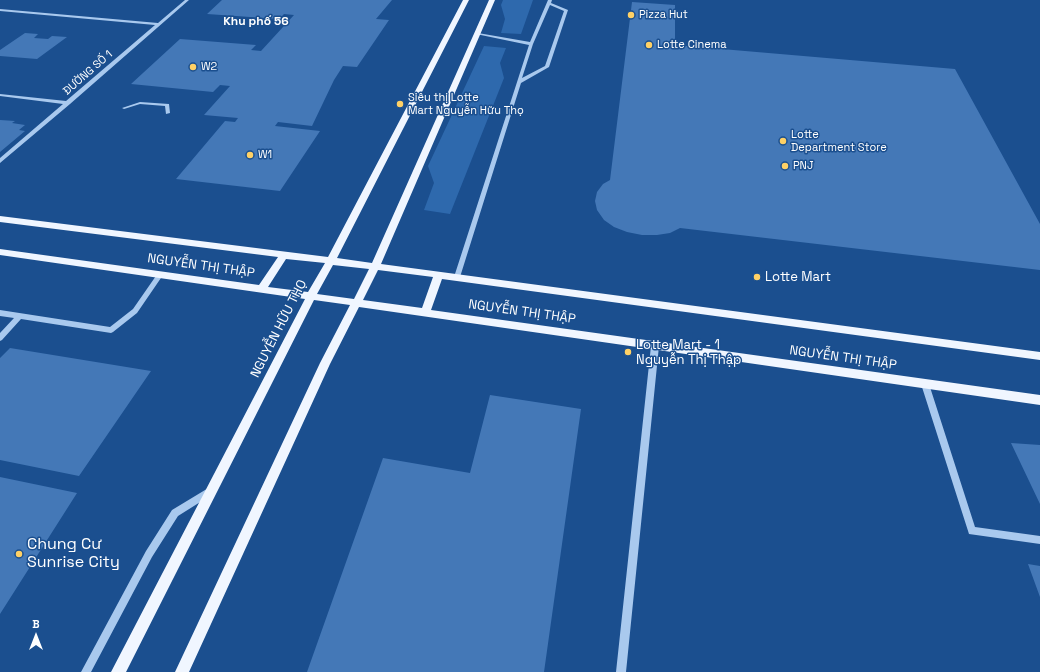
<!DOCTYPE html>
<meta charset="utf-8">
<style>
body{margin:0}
#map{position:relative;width:1040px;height:672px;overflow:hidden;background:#1b4f8f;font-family:"Space Grotesk",sans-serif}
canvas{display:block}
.north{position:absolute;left:16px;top:616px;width:40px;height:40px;-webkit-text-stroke:3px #1b4f8f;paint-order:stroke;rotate:0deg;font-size:11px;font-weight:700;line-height:16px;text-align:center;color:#fff}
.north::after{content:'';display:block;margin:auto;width:14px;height:18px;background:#fff;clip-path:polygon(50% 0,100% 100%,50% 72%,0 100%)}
</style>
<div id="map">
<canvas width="1040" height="672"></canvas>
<div class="north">B</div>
</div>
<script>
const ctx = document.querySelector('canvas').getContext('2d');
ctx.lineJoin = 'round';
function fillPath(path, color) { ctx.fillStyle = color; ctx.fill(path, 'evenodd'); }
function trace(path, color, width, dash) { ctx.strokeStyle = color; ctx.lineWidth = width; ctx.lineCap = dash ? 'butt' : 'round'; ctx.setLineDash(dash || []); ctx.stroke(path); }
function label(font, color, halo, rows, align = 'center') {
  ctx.font = font + ' "Space Grotesk",sans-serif'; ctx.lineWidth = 3; ctx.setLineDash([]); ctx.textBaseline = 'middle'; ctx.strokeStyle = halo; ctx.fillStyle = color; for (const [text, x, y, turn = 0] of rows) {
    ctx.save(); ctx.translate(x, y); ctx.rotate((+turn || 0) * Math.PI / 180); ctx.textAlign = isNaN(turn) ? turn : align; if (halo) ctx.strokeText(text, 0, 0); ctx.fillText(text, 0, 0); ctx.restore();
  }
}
const green = new Path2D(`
 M503,0H533L521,34L501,33L505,19L501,5Z
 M484,46L506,48L500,63L504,78L450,214L424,210L434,183L428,166Z`);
const building = new Path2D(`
 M222,0H392L376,19L389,20L357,67L343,66L334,80L312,126L278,122L275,126L320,131L280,191L176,179L225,121L235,122L238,118L204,115L230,86L220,85L213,92L131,84L180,39L256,45L251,50L261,51L294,15L284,14L279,19L207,14Z
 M632,2L675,5V45L955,69L1040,224V270L680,228L670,233L657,235H642L627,232L614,227L604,220L597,210L595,201L597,192L603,184L610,180Z
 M25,33L38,34L34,38L48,39L52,36L67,37L37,59L0,56V50Z
 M0,120L15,121L12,123L25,125L19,130L25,131L0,152Z
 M10,348L151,371L79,476L0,460V358Z
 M490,395L581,409L544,672H307L383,458L470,473Z
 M1011,443L1040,445V504Z
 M0,477L77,493L0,614Z
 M1028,564L1040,566V597Z`);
const minor = new Path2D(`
 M185,0H189L70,104L0,163V158L63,104L0,96V94L66,101L155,25L0,11V9L158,23Z
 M548,0H552L551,3L568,10L549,67L521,83L460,277L457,279H455L454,277L529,45L476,34L478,33L530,42ZM550,5L564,11L545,66L522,78L533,44Z
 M140,102L169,104L170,113L166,114L165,106L140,104L124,109L122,108Z
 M158,273H162L163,275L137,313L113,332L111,333L21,319L2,340L0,341V333L14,318L0,316V310L110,327L133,309Z
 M655,343L658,344L659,346L626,672H616L651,346L652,344Z
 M925,381L928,382L929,384L975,527L1040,536V544L969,534L921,384L922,382Z
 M210,487L213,488L214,491L213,494L178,516L152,557L91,672H81L146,551L172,510Z`);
const major = new Path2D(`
 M463,0H469L337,258L372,263L489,0H495L381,264L1040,352V360L442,279L431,310L1040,395V405L359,307L330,364L189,672H175L320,363L350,305L314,300L126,672H111L305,299L0,255V249L259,285L278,257L0,222V216L328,257ZM286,259L325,263L308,292L268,287ZM333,265L369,269L354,299L317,294ZM378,270L433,277L422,308L363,300Z`);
const markers = [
 [631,15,4,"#ffd166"],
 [649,45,4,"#ffd166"],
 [193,67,4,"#ffd166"],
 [400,104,4,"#ffd166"],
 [783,141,4,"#ffd166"],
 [250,155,4,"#ffd166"],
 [785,166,4,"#ffd166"],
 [757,277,4,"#ffd166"],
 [628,352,4,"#ffd166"],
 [19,554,4,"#ffd166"]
];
const farPoinames = [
 ["Pizza Hut",639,15],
 ["Lotte Cinema",657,45],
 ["W2",201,67],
 ["Siêu thị Lotte",408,98],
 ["Mart Nguyễn Hữu Thọ",408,111],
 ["Lotte",791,135],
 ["Department Store",791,148],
 ["W1",258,155],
 ["PNJ",793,166]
];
const farStreetnames = [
 ["ĐƯỜNG SỐ 1",88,73,-41]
];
const farNeighbourhoodnames = [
 ["Khu phố 56",256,22]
];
const streetNames = [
 ["NGUYỄN THỊ THẬP",201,266,8],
 ["NGUYỄN THỊ THẬP",522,312,8],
 ["NGUYỄN HỮU THỌ",279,329,-63],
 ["NGUYỄN THỊ THẬP",843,358,8]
];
const poiNames = [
 ["Lotte Mart",765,277],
 ["Lotte Mart - 1",636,345],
 ["Nguyễn Thị Thập",636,360]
];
const nearPoinames = [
 ["Chung Cư",27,545],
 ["Sunrise City",27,563]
];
fillPath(green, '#2e69ad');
fillPath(building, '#4478b7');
fillPath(minor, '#a9c9ee');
fillPath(major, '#f0f6ff');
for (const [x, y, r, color] of markers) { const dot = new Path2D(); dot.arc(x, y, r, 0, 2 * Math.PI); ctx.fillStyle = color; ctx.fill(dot); trace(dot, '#1b4f8f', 1.5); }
label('11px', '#fff', '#1b4f8f', farPoinames, 'left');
label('11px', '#fff', '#1b4f8f', farStreetnames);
label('bold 12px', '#fff', '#1b4f8f', farNeighbourhoodnames);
label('13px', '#fff', '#1b4f8f', streetNames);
label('13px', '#fff', '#1b4f8f', poiNames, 'left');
label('16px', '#fff', '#1b4f8f', nearPoinames, 'left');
</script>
